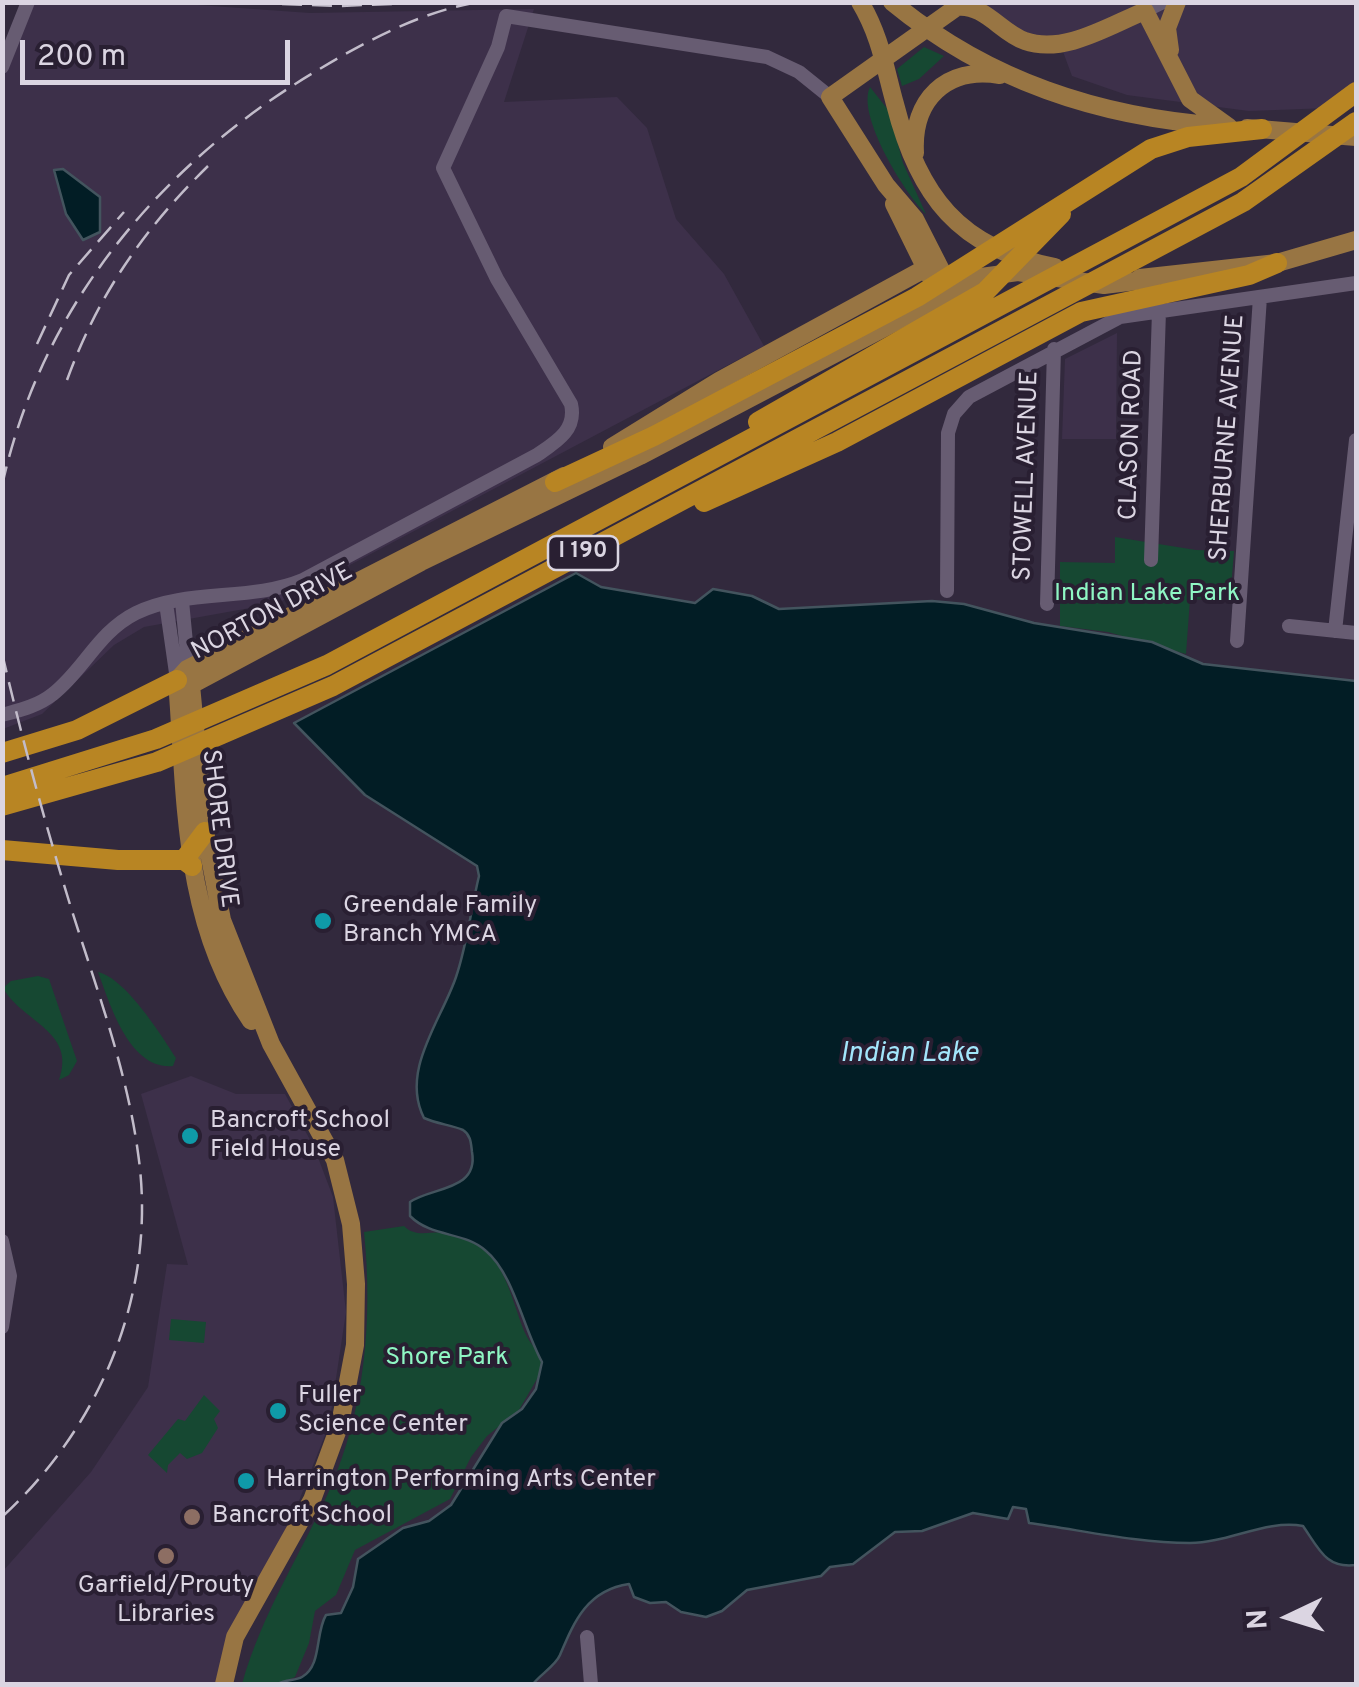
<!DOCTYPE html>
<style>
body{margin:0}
#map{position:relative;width:1359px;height:1687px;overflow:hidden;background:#32293d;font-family:Overpass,sans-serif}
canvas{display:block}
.frame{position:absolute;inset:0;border:5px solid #dbd5e2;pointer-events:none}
.north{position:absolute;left:1239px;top:1567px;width:100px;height:100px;-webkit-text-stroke:8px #291f32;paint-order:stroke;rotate:266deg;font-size:28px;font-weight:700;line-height:40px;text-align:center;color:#dbd5e2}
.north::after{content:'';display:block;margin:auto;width:35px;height:45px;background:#dbd5e2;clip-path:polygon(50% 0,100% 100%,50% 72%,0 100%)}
.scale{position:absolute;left:20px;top:40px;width:270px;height:45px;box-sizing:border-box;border:5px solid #dbd5e2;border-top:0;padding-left:12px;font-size:30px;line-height:35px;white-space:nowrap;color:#dbd5e2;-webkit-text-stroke:8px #291f32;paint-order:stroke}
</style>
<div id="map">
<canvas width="1359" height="1687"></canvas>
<div class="frame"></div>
<div class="north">N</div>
<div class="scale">200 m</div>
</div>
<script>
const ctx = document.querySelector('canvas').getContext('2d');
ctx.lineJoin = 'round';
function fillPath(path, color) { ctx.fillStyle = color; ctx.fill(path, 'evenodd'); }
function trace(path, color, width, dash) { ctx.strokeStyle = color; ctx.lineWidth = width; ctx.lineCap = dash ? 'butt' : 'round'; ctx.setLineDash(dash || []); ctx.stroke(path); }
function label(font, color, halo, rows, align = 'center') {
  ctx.font = font + ' Overpass,sans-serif'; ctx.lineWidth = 8; ctx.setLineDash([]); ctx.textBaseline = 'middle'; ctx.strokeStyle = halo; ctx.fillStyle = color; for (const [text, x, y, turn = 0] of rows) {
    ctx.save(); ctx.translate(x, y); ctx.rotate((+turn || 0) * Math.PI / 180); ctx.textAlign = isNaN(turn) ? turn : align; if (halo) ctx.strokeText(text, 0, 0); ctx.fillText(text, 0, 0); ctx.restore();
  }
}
const built = new Path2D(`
 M156,2L310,13L534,9L504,102L617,97L647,128L676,219L724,274L764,346L278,603L144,627L114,645L42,714L3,729L2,82L34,3Z
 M980,3H1356V107L1249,111L1127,95L1072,76L1058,38L1028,37Z
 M1117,333L1116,439H1062L1065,359Z
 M191,1076L236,1094H285L314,1147L333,1197L346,1312L329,1425L293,1516L233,1632L215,1684H3V1571L91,1472L148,1387L167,1264L188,1265L141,1094Z`);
const green = new Path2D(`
 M924,47L944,56L919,79L902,86L897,69Z
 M870,87L889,111L903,163L926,214C905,194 856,115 870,87Z
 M1115,537L1196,550L1234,551L1230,601L1190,599L1186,654L1108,632L1060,626V562L1115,563Z
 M98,972C125,978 160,1033 176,1058L173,1066C129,1070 110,1004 98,972Z
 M38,976L49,979L77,1061L69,1075L59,1080C77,1031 22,1022 3,988L11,981Z
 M404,1226C417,1239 432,1230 448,1233C504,1244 507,1288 525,1333C530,1345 542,1354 545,1365L519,1410L487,1436L471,1457L450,1499L355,1550L336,1595L315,1611L309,1643L295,1677L277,1684H242C262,1613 300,1556 330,1489C365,1408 373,1319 364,1232Z
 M171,1319L206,1322L204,1343L169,1340Z
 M204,1395L220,1411L214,1419L218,1428L202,1453L187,1459L180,1453L168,1465L167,1473L148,1455L178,1419L185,1421Z`);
const water = new Path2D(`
 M63,169L100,197V232L83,240L66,214L54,170Z
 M576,573L601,587L695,603L713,589L752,596L779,609L932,601L964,604L1034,623L1152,642L1203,664L1356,681V1565C1326,1569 1319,1549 1303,1526C1267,1519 1228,1543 1190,1543C1137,1543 1081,1530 1029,1523L1026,1509L1013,1507L1008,1519L973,1513L922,1531L895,1532L853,1564L830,1567L821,1576L747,1590L722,1611L706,1617L681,1612L666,1602L650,1603L634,1597L629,1584C587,1590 574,1622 560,1655C556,1665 540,1675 533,1684H278C286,1679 295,1681 302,1677C322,1666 315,1633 326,1615L341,1613L353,1587L358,1559L403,1528L429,1521L451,1505L502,1423L522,1409L536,1389L542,1362C524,1330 513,1273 486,1251C464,1231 432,1238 410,1216V1202C431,1187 479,1191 472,1152C471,1144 471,1135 463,1130C452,1125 437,1124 424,1118C400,1071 441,1021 456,977C467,945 471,909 479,876L477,866L365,795L294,723Z`);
const minor = new Path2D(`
 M1145,11L1163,2
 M2,67L28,2
 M1151,560L1159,311
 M947,591L948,433L954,414L969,397L1120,317L1356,283
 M182,601L189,674
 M166,603L177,680
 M1047,604L1054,349
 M1289,626L1356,633
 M1335,631L1356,440
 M1237,641L1260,297
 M2,715C20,710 38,706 53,694C84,670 98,632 136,613C187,588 250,602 303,580L537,455C556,442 577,430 571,404L497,279L443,168L498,47L506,16L767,57L799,72L830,97
 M2,1241L10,1276L2,1327
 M587,1637L591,1684`);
const major = new Path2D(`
 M860,2C880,35 885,68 895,104C918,195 959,249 1055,267
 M892,2C988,81 1099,117 1221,126
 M1170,50L1167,28L1177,2
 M1247,128L1356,137
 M915,153C912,100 946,66 1000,75
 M894,204L929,275
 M941,270L915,219L886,185L830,97L957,7C985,4 1001,33 1025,41C1064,55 1110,25 1145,11L1190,99L1229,127
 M1140,278L1277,263L1356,240
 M612,447L719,381L937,262
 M177,680L191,685L421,562L640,456L981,277L1018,272L1104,285L1152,279
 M177,680L187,669L564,476
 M177,680C186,797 182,921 251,1021
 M191,685L205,832L222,920L271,1044L335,1160L351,1224L356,1284L355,1345L340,1424L312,1500L235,1637L224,1684`);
const highway = new Path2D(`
 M758,422L985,292L1061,214
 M555,482L654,436L917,297L1151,149L1188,137L1262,129
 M704,502L837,442L1081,312L1249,275L1277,263
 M2,753L77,730L177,680
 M2,787L156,739L327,665L1241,177L1356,92
 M2,806L157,762L333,686L1243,202L1356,122
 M2,850L118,860H184L192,866
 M184,860L205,832`);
const rail = new Path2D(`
 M222,2L340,6L440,2
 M37,344L69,275L124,212
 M67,380C98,295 143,230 208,166
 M2,486C41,306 162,162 318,70C368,40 421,12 478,2
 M2,653C22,739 46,827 72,911C97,990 127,1071 138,1153C158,1289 102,1425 2,1517`);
const markers = [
 [323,921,10,"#0f9aa8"],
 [190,1136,10,"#0f9aa8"],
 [278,1411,10,"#0f9aa8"],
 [246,1481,10,"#0f9aa8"],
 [192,1517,10,"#8d6e63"],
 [166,1556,10,"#8d6e63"]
];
const shields = [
 [583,553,70]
];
const shieldNames = [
 ["I 190",583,553]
];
const streetNames = [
 ["CLASON ROAD",1133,435,-88],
 ["SHERBURNE AVENUE",1229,438,-86],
 ["STOWELL AVENUE",1028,476,-88],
 ["NORTON DRIVE",273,613,-28],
 ["SHORE DRIVE",218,829,83]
];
const parkNames = [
 ["Indian Lake Park",1147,595],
 ["Shore Park",447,1359]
];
const poiNames = [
 ["Greendale Family",343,907],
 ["Branch YMCA",343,936],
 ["Bancroft School",210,1122],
 ["Field House",210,1151],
 ["Fuller",298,1397],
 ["Science Center",298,1426],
 ["Harrington Performing Arts Center",266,1481],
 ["Bancroft School",212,1517],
 ["Garfield/Prouty",166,1587,"center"],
 ["Libraries",166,1616,"center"]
];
const waterNames = [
 ["Indian Lake",909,1055]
];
fillPath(built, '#3d304a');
fillPath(green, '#164832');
fillPath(water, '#021d25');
trace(water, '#43545e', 2.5);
trace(minor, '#675c72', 14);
trace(major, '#987543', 18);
trace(highway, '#b88523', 20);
trace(rail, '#c2bcca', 2.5, [20, 10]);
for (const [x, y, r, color] of markers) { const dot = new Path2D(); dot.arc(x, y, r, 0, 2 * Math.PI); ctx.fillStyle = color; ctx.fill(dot); trace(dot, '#291f32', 4); }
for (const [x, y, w] of shields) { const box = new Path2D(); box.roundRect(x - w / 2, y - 17, w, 34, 8); ctx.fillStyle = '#291f32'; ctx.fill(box); trace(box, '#dbd5e2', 2.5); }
label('bold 22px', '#dbd5e2', null, shieldNames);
label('25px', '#dbd5e2', '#291f32', streetNames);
label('25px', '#8ff7c4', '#291f32', parkNames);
label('25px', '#dbd5e2', '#291f32', poiNames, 'left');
label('italic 28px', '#a2e5fa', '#291f32', waterNames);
</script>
